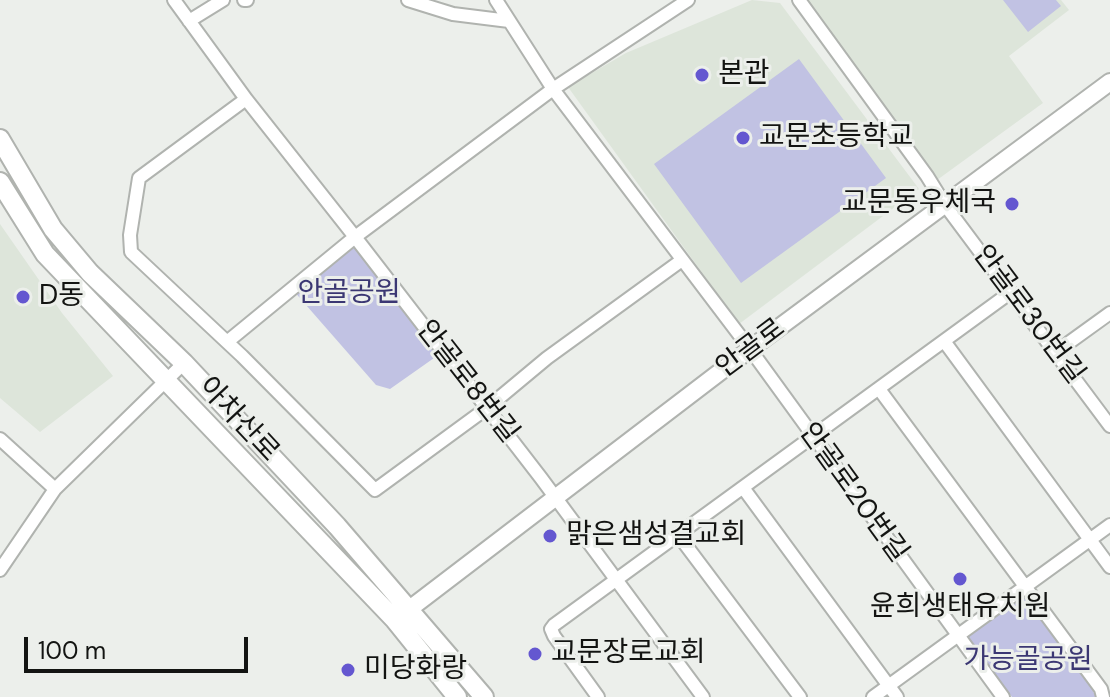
<!DOCTYPE html>
<meta charset="utf-8">
<style>
body{margin:0}
#map{position:relative;width:1110px;height:697px;overflow:hidden;background:#ecefeb;font-family:"DM Sans",sans-serif}
canvas{display:block}
.scale{position:absolute;left:24px;top:637px;width:224px;height:36px;box-sizing:border-box;border:4px solid #131412;border-top:0;padding-left:10px;font-size:24px;line-height:28px;white-space:nowrap;color:#131412;-webkit-text-stroke:6px #ecefeb;paint-order:stroke}
</style>
<div id="map">
<canvas width="1110" height="697"></canvas>
<div class="scale">100 m</div>
</div>
<script>
const ctx = document.querySelector('canvas').getContext('2d');
ctx.lineJoin = 'round';
function fillPath(path, color) { ctx.fillStyle = color; ctx.fill(path, 'evenodd'); }
function trace(path, color, width, dash) { ctx.strokeStyle = color; ctx.lineWidth = width; ctx.lineCap = dash ? 'butt' : 'round'; ctx.setLineDash(dash || []); ctx.stroke(path); }
function label(font, color, halo, rows, align = 'center') {
  ctx.font = font + ' "DM Sans","Noto Sans KR",sans-serif'; ctx.lineWidth = 6; ctx.setLineDash([]); ctx.textBaseline = 'middle'; ctx.strokeStyle = halo; ctx.fillStyle = color; for (const [text, x, y, turn = 0] of rows) {
    ctx.save(); ctx.translate(x, y); ctx.rotate((+turn || 0) * Math.PI / 180); ctx.textAlign = isNaN(turn) ? turn : align; if (halo) ctx.strokeText(text, 0, 0); ctx.fillText(text, 0, 0); ctx.restore();
  }
}
const built = new Path2D(`
 M752,0L780,3L919,189L739,324L568,87L626,53Z
 M802,0H1061L1069,10L1009,56L1043,103L937,180Z
 M0,224L62,313L113,376L40,432L0,398Z`);
const green = new Path2D(`
 M1003,0H1056L1061,6L1028,32Z
 M799,59L886,178L741,283L654,164Z
 M355,237L444,351L390,389L376,385L292,289Z
 M1025,596L1091,687L1096,697H1012L965,639Z`);
const street = new Path2D(`
 M174,0L246,99
 M244,0H247
 M408,0L453,14L509,21
 M496,0L553,89L355,237L541,478L703,697
 M688,0L553,89L750,349L1003,697
 M799,0L927,176L945,205L1110,426
 M189,21L223,0
 M944,341L1110,567
 M227,342L355,237L246,99L139,178L130,235L131,252L227,342L242,356L375,490L487,408L547,358L682,260
 M1056,352L1110,313
 M879,389L1101,689L1103,697
 M0,439L55,489
 M744,489L897,697
 M679,536L800,697
 M0,570L55,489L184,363
 M598,697L554,636L551,629L554,625L1011,292
 M873,697L1110,525`);
const secondary = new Path2D(`
 M399,617L750,349L1110,82`);
const primary = new Path2D(`
 M0,139L53,229L90,273L184,363L337,526L484,697
 M0,182L45,254L395,620L457,697`);
const markers = [
 [702,75,8,"#6457d0"],
 [743,138,8,"#6457d0"],
 [1012,204,8,"#6457d0"],
 [23,297,8,"#6457d0"],
 [550,536,8,"#6457d0"],
 [960,579,8,"#6457d0"],
 [535,654,8,"#6457d0"],
 [348,670,8,"#6457d0"]
];
const poiNames = [
 ["본관",718,75],
 ["교문초등학교",759,138],
 ["교문동우체국",996,204,"right"],
 ["D동",39,297],
 ["맑은샘성결교회",566,536],
 ["윤희생태유치원",960,608,"center"],
 ["교문장로교회",551,654],
 ["미당화랑",364,670]
];
const parkNames = [
 ["안골공원",349,294],
 ["가능골공원",1028,661]
];
const streetNames = [
 ["안골로30번길",1028,315,53],
 ["안골로",751,349,-37],
 ["안골로8번길",467,382,52],
 ["아차산로",238,420,47],
 ["안골로20번길",853,493,54]
];
fillPath(built, '#dde5da');
fillPath(green, '#c1c2e3');
trace(street, '#b0b3af', 16);
trace(secondary, '#b0b3af', 20);
trace(primary, '#b0b3af', 22);
trace(street, '#fff', 12);
trace(secondary, '#fff', 16);
trace(primary, '#fff', 18);
for (const [x, y, r, color] of markers) { const dot = new Path2D(); dot.arc(x, y, r, 0, 2 * Math.PI); ctx.fillStyle = color; ctx.fill(dot); trace(dot, '#ecefeb', 3); }
label('28px', '#131412', '#ecefeb', poiNames, 'left');
label('28px', '#3b3773', '#ecefeb', parkNames);
label('28px', '#131412', '#ecefeb', streetNames);
</script>
